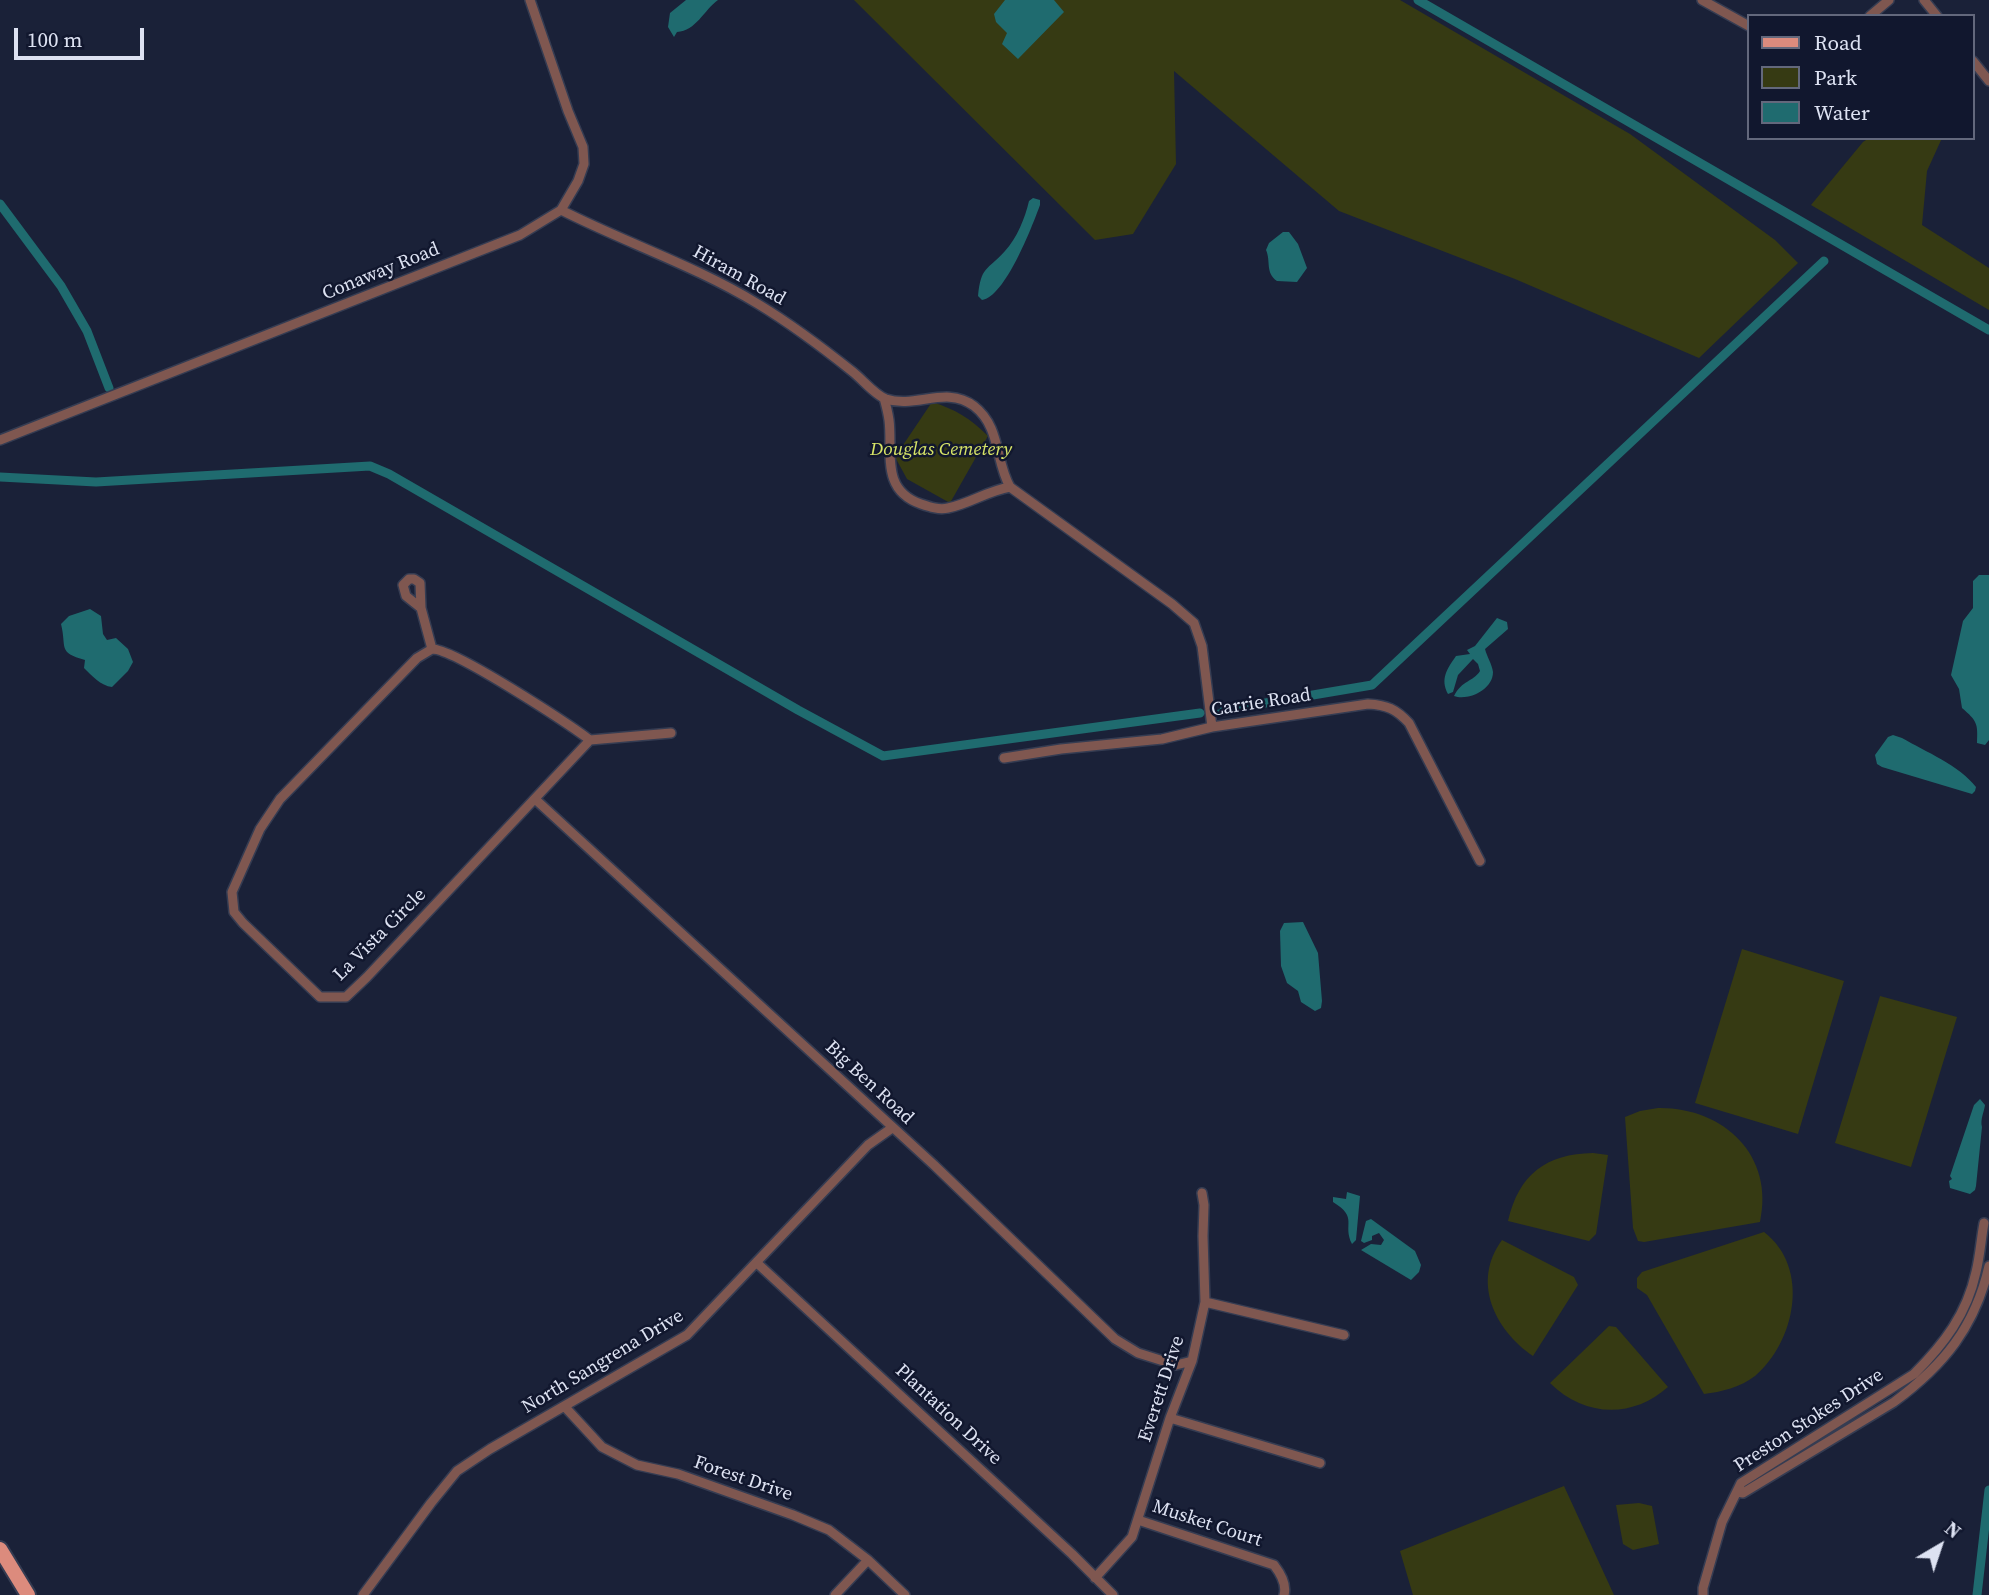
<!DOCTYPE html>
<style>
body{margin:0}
#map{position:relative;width:1989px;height:1595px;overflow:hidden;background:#1a2138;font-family:"Source Serif 4",serif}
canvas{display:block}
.legend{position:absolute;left:1747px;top:14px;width:228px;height:126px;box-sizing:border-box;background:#11172e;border:2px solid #63687c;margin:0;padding:9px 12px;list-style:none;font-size:21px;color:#dde2f2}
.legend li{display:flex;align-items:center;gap:14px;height:35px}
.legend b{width:35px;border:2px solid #63687c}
.north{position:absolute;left:1905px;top:1511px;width:70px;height:70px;-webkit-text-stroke:5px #11172e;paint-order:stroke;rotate:39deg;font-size:19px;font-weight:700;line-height:28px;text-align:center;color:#dde2f2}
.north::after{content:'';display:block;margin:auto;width:24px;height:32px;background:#dde2f2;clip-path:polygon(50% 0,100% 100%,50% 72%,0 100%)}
.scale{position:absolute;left:14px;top:28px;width:130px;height:32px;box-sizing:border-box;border:4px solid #dde2f2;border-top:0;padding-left:9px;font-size:21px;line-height:24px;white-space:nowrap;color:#dde2f2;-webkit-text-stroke:5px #11172e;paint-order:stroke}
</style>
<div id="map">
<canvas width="1989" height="1595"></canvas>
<ul class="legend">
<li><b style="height:9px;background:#dc8b7d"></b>Road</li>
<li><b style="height:19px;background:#363a13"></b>Park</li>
<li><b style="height:19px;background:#1f6b6f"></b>Water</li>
</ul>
<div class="north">N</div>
<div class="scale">100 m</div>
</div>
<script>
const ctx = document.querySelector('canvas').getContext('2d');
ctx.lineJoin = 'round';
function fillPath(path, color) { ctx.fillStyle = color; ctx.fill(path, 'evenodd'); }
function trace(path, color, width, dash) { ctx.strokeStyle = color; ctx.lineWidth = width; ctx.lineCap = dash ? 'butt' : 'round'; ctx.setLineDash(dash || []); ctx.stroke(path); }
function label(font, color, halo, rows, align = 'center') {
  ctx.font = font + ' "Source Serif 4",serif'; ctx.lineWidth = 5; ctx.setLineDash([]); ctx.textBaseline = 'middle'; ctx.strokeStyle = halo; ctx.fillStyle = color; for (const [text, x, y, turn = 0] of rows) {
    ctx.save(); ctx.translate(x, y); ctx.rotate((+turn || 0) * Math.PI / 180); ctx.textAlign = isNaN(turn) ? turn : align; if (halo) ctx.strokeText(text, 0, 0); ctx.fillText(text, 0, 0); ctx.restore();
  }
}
const green = new Path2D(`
 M854,0H1400L1630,134L1775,240L1798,263L1699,358L1515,279L1339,211L1174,71L1176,164L1133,234L1095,240Z
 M1869,138H1942L1927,171L1922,225L1989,268V310L1811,205L1863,142Z
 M932,402C955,409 971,419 988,436L950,503L907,479L895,457Z
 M1742,949L1844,981L1798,1134L1695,1103Z
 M1880,996L1957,1017L1911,1167L1835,1143Z
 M1658,1108C1723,1107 1775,1155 1760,1222L1644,1242L1638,1241L1633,1228L1625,1117L1640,1111Z
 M1593,1153L1608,1155L1596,1234L1589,1241L1508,1221C1519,1174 1546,1154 1593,1153Z
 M1764,1232C1811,1268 1795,1342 1755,1376C1741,1387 1721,1392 1704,1394L1647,1295L1637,1288V1278L1642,1272Z
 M1502,1240L1574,1277L1578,1285L1533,1356C1495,1330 1471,1282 1502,1240Z
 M1609,1326L1616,1327L1668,1387C1632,1419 1584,1417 1550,1383Z
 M1564,1486L1614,1595H1413L1400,1551Z
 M1639,1503L1652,1506L1659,1544L1633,1550L1623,1544L1616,1505Z`);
const water = new Path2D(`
 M686,0H718C704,10 696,31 677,32L674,37L668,27L670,13Z
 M1005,0H1054L1064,12L1018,59L1002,44L1007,33L996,22L994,14Z
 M1033,198L1040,200V205C1032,227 1005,297 982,300L978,296C981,266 987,271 1005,251C1017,238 1025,218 1029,201Z
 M1283,232H1289L1298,244L1307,268L1297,282L1277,281C1265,273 1271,261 1266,250L1269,243Z
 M1979,575H1989V740L1985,745L1977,743C1978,723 1977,721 1962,708L1959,689L1951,675L1963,621L1973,608V581Z
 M90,609L101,616L103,634L107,640L116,638L128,649L133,662L128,671L112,687C101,686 91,675 84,668L85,660C57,652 67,648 61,624L69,616Z
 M1497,618L1507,622L1508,629L1485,649C1487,657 1492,664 1493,672C1493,690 1468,701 1454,696C1462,680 1473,682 1480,671L1478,664L1473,659L1458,675L1453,692L1448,694C1440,679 1447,669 1456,656L1470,654L1467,650L1475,646Z
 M1893,735L1902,738C1926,752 1959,765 1976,787L1975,791L1972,794L1882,767L1877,764L1875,755L1888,737Z
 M1303,922L1318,953L1322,1001L1321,1008L1315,1011L1301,1002L1298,991L1287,983L1281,966L1280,931L1284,923Z
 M1980,1099L1985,1105C1984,1112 1980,1120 1982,1127L1976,1186L1975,1190L1970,1194L1950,1188L1949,1181L1952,1179L1950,1176L1974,1105Z
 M1347,1192L1360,1196L1356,1240L1352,1244C1342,1224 1359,1218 1333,1202V1197L1346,1199Z
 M1371,1219L1415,1251L1421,1265L1419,1272L1411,1280L1361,1250L1371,1244L1381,1245L1384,1240L1379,1233L1372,1236V1240L1364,1243L1361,1241L1366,1221Z`);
const stream = new Path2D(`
 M1218,711L1224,710
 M1200,713H1204`);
const canal = new Path2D(`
 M1418,0L1989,330
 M0,204L61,286L87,331L109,388
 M0,477L96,482L370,466L389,474L798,710L883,756L1200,713
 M1224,710L1372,685L1824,261
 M1977,1595L1989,1490`);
const minor = new Path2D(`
 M1702,0L1749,26
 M1924,0L1937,16
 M1870,16L1889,0
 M1973,61L1989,81
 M561,210C626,243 696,266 758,304C791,324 823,348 853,372C863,380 875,395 886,399C916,409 946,385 974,406C1001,427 995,461 1010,487L1172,604L1194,623L1202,646L1212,727
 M884,398C886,405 888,413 889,420C893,452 880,490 921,504C930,507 939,510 948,508C969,504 987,491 1010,487
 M0,440L520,235L561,210L578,181L584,164L583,147L568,111L530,0
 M421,608L406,596L403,585L409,579H414L420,583L421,608L432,649
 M432,649C455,649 567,723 590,740L367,977L346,997H320L243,923L234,912L232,892L260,829L280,799L417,658Z
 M590,740L671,733
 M1004,758L1061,749L1162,739L1212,727L1368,704C1387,705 1396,709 1409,723L1480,861
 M535,799L934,1165L1115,1339L1138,1353L1176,1365L1192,1361
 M757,1263L1072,1554L1113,1595
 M1205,1302L1344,1335
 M565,1407L602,1447L637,1465L678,1474L793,1515L829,1530L868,1560L905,1595
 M1170,1418L1320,1463
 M1738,1492L1743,1493L1894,1402C1944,1365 1975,1327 1989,1266
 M1138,1520L1274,1565C1281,1574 1287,1584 1284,1595
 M1095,1578L1132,1537L1170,1418L1192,1361L1205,1302L1203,1236L1204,1205L1202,1193
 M363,1595L431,1503L457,1471L490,1449L687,1335L868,1145L892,1128
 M835,1595L868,1560
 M1703,1595V1588L1722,1522L1741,1483L1914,1374C1944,1344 1967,1314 1976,1272C1980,1256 1981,1239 1984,1223`);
const primary = new Path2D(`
 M0,1549L28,1595`);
const streetNames = [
 ["Conaway Road",381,272,-22],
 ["Hiram Road",739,276,29],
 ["Carrie Road",1261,703,-9],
 ["La Vista Circle",380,935,-45],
 ["Big Ben Road",869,1083,43],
 ["North Sangrena Drive",603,1362,-31],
 ["Everett Drive",1162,1389,-72],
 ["Plantation Drive",948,1415,43],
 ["Preston Stokes Drive",1809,1421,-33],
 ["Forest Drive",743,1479,19],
 ["Musket Court",1207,1524,18]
];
const parkNames = [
 ["Douglas Cemetery",941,450]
];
fillPath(green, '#363a13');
fillPath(water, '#1f6b6f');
trace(stream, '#1f6b6f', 2.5);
trace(canal, '#1f6b6f', 9);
trace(minor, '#353c52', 12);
trace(primary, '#353c52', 18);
trace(minor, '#7f5750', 9);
trace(primary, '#dc8b7d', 14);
label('19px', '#dde2f2', '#11172e', streetNames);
label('italic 19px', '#d7e467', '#11172e', parkNames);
</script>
